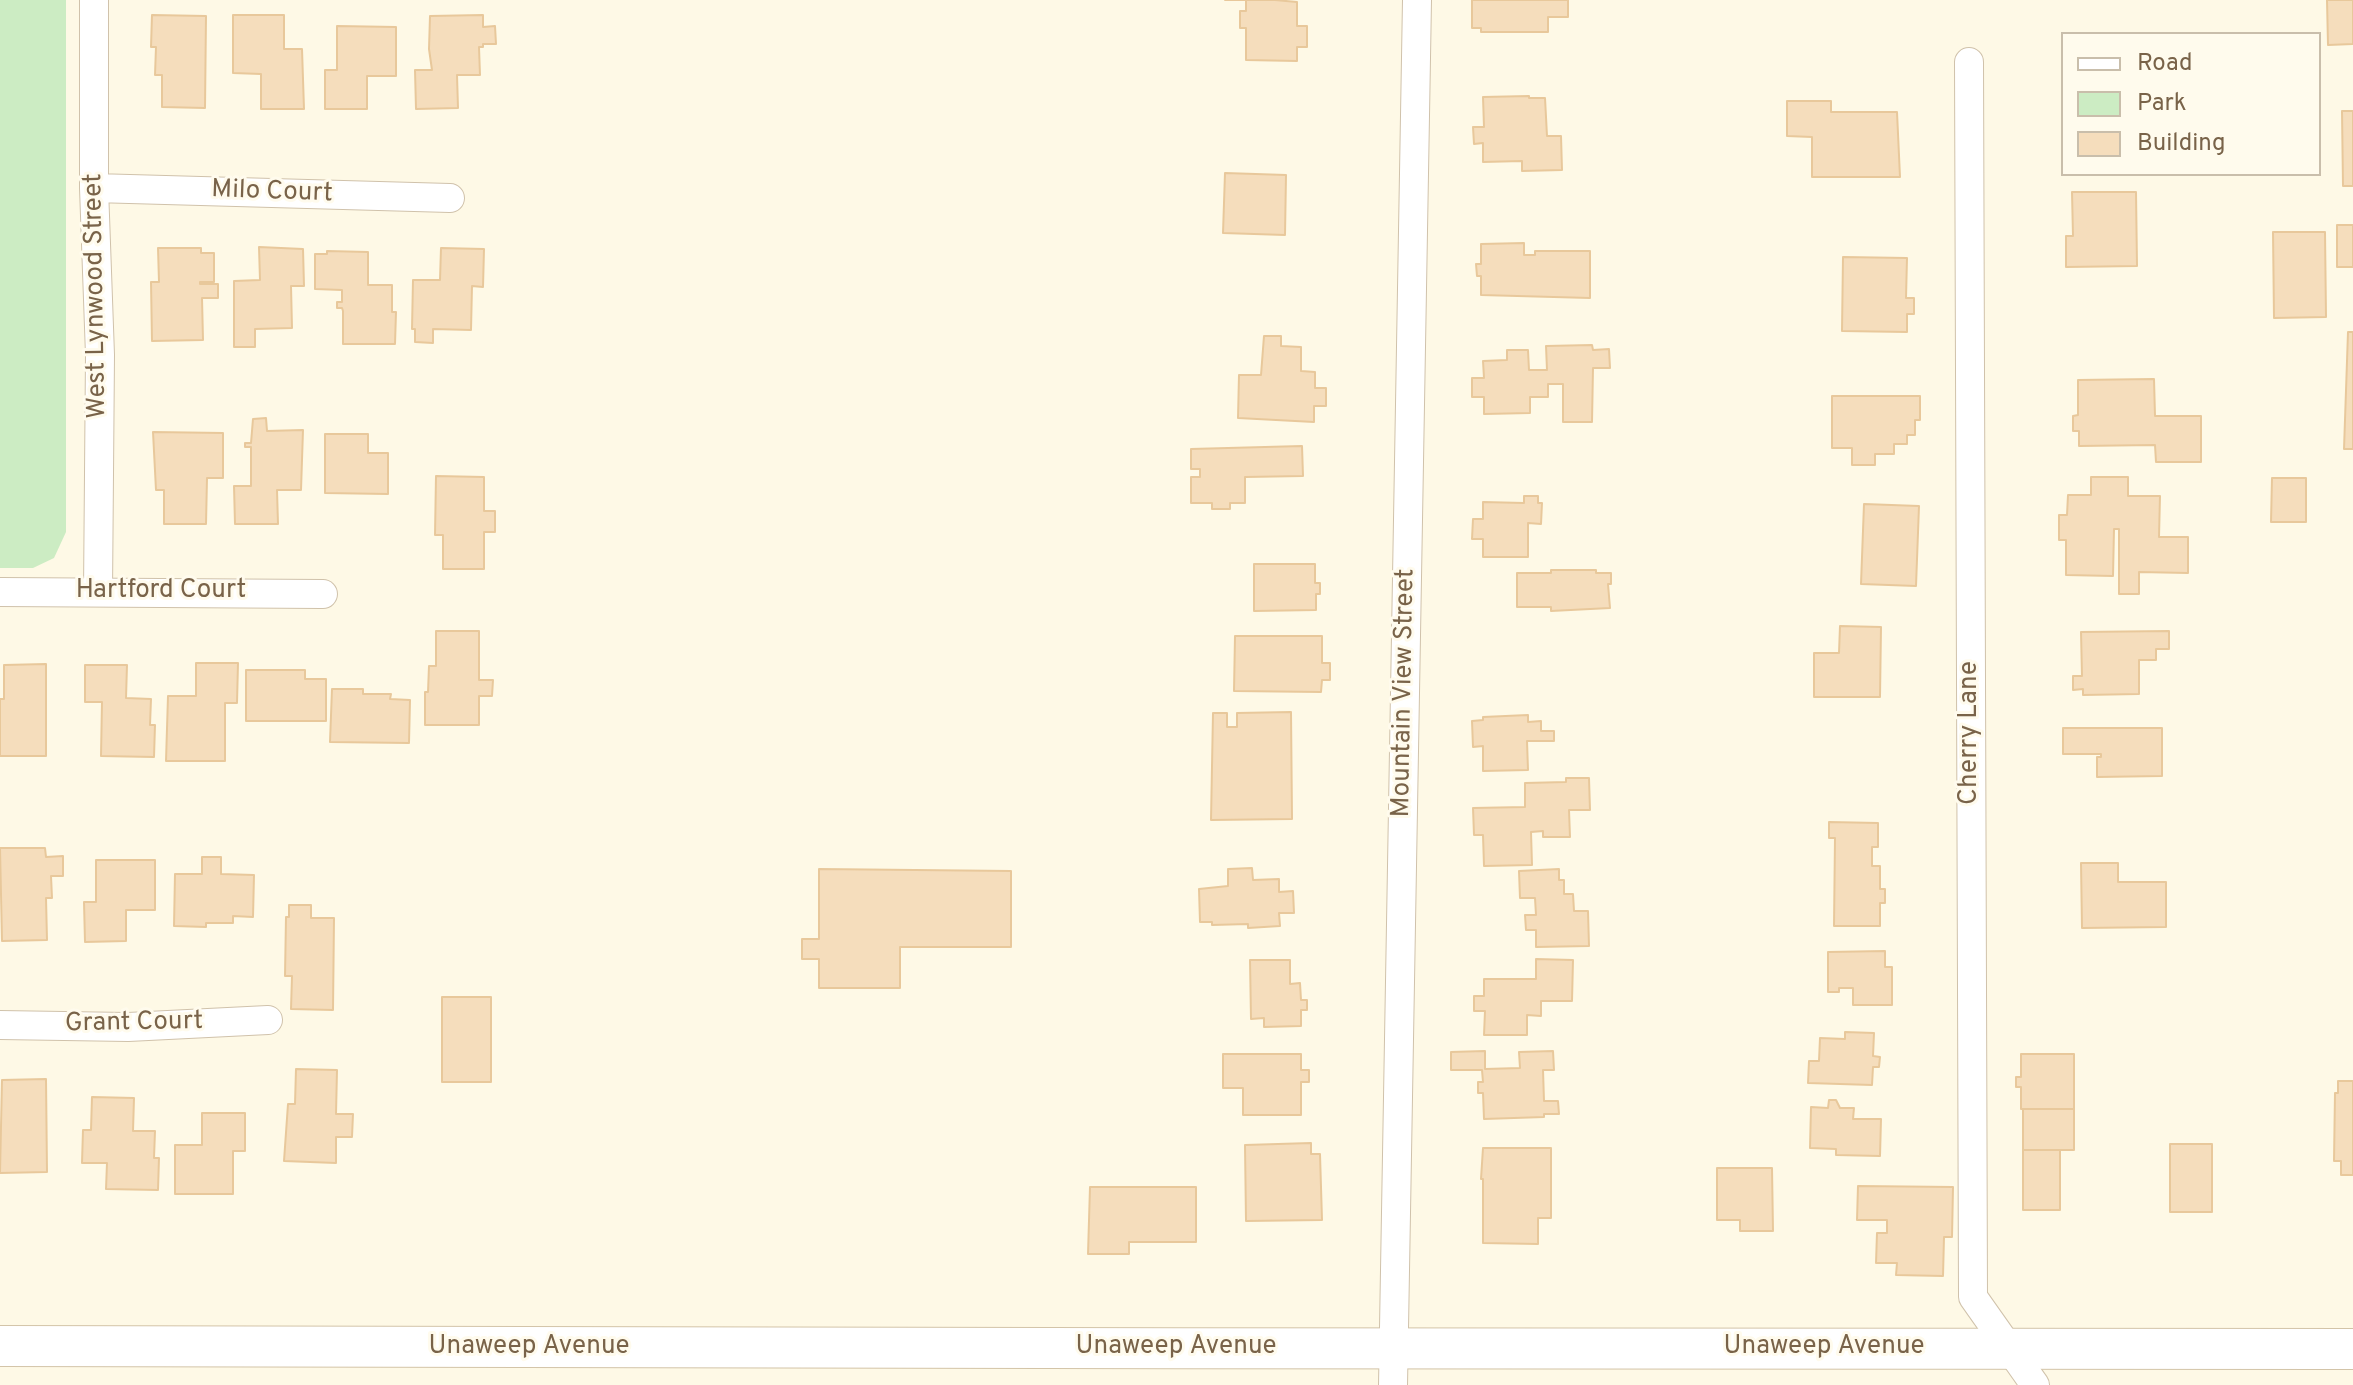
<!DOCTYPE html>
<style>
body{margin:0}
#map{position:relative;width:2353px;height:1385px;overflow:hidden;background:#fef9e6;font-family:Overpass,sans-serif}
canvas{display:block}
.legend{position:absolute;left:2061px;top:32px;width:260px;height:144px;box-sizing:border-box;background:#fffbed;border:2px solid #c9beab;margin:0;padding:10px 14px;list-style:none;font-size:24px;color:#796349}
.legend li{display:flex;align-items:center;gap:16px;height:40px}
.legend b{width:40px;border:2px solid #c9beab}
</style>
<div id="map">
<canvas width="2353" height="1385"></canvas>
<ul class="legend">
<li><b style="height:10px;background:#fff"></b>Road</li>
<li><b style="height:22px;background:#ccecc3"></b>Park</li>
<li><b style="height:22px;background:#f5ddbc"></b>Building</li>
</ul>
</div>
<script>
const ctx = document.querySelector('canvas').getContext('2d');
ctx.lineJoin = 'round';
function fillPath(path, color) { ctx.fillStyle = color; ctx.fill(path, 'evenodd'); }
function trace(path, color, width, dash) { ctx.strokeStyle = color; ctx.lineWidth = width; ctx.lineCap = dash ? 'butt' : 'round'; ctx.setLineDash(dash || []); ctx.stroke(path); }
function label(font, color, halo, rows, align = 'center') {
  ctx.font = font + ' Overpass,sans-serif'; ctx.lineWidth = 6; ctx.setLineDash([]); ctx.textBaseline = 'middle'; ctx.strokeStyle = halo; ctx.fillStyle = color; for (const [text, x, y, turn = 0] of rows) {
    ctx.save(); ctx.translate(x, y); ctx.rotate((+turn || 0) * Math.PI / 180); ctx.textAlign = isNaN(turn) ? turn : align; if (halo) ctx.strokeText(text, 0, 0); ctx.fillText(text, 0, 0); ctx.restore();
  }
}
const green = new Path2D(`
 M0,0H66V532L54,558L33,568H0Z`);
const building = new Path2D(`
 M1225,0H1275L1297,2V26H1307V47H1297V61L1246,60V28H1240V11H1246V0Z
 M1472,0H1568V17H1548V32H1481V28H1472Z
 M2327,0H2353V44L2328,45Z
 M152,15L206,16L205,108L162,107V75H155L156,47H151Z
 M233,15H284V49H302L304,109H261V74L233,73Z
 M483,15V27L495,26L496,44H483V47H479L480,75H457L458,108L416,109L415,70H432L429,49L430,16Z
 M337,26L396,27V76H367V109H325V70H337Z
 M1529,96V98H1545L1547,136H1561L1562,170L1522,171V161L1483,162V143L1474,144L1473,127H1484L1483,97Z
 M1787,101H1831V112H1897L1900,177H1812V137L1787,136Z
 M2342,111H2353V186H2343Z
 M1225,173L1286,175L1285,235L1223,233Z
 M2072,192H2136L2137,266L2066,267V236H2073Z
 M2337,225H2353V267H2337Z
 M2273,232H2325L2326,317L2274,318Z
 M1524,243V255H1535V251H1590V298L1481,295V276H1477L1476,264H1481V244Z
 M259,247L303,249L304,286H291L292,328L255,329V347H234V281L260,280Z
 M158,248H201V253H214V282H200V284H218V298H202L203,340L152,341L151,282H159Z
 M441,248L484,249L483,287L472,286L471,330L433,329V343L415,342V329H412L413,280H440Z
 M327,251L368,252V285H392V312H396L395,344H343V311L342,308H337V302H342V290L315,289V254H327Z
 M1843,257L1907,258L1906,298H1914V314H1907V332L1842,331Z
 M2348,332H2353V449H2344Z
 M1264,336H1281V346L1301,347V371L1315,372V388H1326V406H1314V422L1238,418L1239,375H1261Z
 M1592,345L1593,350L1609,349L1610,368H1593L1592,422H1563V384H1548V397H1530V413L1484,414V397H1472V378H1484L1483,361L1507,360V350H1528L1529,370H1547L1546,346Z
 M2154,379L2155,416H2201V462H2156L2155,445L2079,446V431H2073V416L2078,415V380Z
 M1832,396H1920V420H1915V435H1907V444H1894V454H1875V465H1852V448H1832Z
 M266,418L267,431L303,430L301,490H277L278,524H235L234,486H251V447H245V443H251L253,419Z
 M153,432L223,433V478H207L206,524H164V490H156Z
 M325,434H368V453H388V494L325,493Z
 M1302,446L1303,476L1245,477V503H1230V509H1212V503H1191V477H1200V469H1191V449Z
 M436,476L484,477V511H495V532H484V569H443V535H435Z
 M2091,477H2128V496H2160L2159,537H2188V573L2139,572V594H2119V529H2114L2113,576L2066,575V540H2059V515H2067L2068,495H2091Z
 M2272,478H2306V522H2271Z
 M1524,496H1538V503H1542L1541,524L1528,523V557H1483V539H1472L1473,519H1483V502L1524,503Z
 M1864,504L1919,506L1916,586L1861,584Z
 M1254,564H1315V583H1320V594H1316V610L1254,611Z
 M1551,570H1596V573H1611V584H1608L1610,608L1551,611V607H1517V573H1551Z
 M1840,626L1881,627L1880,697H1814V653H1839Z
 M436,631H479V680H493L492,696H479V725H425V692H428L429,666H436Z
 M2169,631V649H2156V660H2139V694L2083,695V689L2073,690V676H2082L2081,632Z
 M1235,636H1322V663H1330V680H1322L1321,692L1234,691Z
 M196,663H238L237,703H225V761H166L168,696H196Z
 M46,664V756H0V699H4V665Z
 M85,665H127L126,698L151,699L150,725H155L154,757L101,756L102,702H85Z
 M246,670H305V679H326V721H246Z
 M332,689H363V694H391L390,699L410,700L409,743L330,742Z
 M1291,712L1292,819L1211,820L1213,713H1227V727H1237V713Z
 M1528,715V722L1541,721V731H1554V741H1527L1528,770L1483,771V746L1473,747L1472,721L1483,720V717Z
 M2063,728H2162V776L2097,777V757H2101V754H2063Z
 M1566,778H1589L1590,810H1569L1570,837H1543V831L1531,832L1532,865L1484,866L1483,835H1474L1473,808L1525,807V783L1566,782Z
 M1829,822L1878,823V847H1872V866H1880V889H1885V903H1880V926H1834L1835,838H1829Z
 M0,848H45L46,857L63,856V876H51L52,898H46L47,940L2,941Z
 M202,857H221V874L254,875L253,917L233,916V923H206V927L174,926L175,874H202Z
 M96,860H155V910H126V941L85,942L84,902H96Z
 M2081,863H2118V882H2166V927L2082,928Z
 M1252,868L1253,880L1279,879V892L1293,891L1294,913H1279L1280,926L1248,928V924L1212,925V922H1200L1199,889L1228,886V869Z
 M819,869L1011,871V947H900V988H819V959H802V939H819Z
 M1559,869V880H1564V894H1573L1574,911H1588L1589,946L1536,947V930H1526L1525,915H1536L1535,898H1520L1519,871Z
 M289,905H311V918H334L333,1010L291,1009L292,976H285L286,917H289Z
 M1885,951V967H1892V1005H1853V988H1839V992H1828V952Z
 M1536,959L1573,960L1572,1001H1541V1016L1527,1015V1035H1484L1485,1011H1474V996H1484V979H1536Z
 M1250,960H1290V984L1300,983L1301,1000H1307V1010H1301V1026L1264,1027V1018L1251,1019Z
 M442,997H491V1082H442Z
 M1845,1032L1874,1033L1873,1056L1880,1057L1879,1067H1873L1872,1085L1808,1083L1809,1061H1819L1820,1038L1845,1039Z
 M1485,1051V1069L1520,1068L1519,1052L1553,1051L1554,1070H1543L1544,1101H1558L1559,1114H1544V1117L1484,1119L1483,1093H1478V1082H1483L1482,1070H1451V1052Z
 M1223,1054H1301V1070H1309V1082H1301V1115H1243V1088H1223Z
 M2021,1054H2074V1109H2021V1087H2016V1077H2021Z
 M296,1069L337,1070L336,1114H353L352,1137H336V1163L284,1161L288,1104H295Z
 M46,1079L47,1172L0,1173L2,1080Z
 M2338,1081H2353V1175H2341V1161H2334L2335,1093H2338Z
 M92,1097L134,1098L133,1131H155L154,1158H159L158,1190L106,1189L107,1163H82L83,1130H91Z
 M1829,1100H1836L1840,1108H1854L1853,1119H1881L1880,1156L1836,1155V1149L1810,1148L1811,1107L1828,1108Z
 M2023,1109H2074V1150H2023Z
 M202,1113H245V1151H233V1194H175V1145H202Z
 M1311,1143V1154H1320L1322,1220L1246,1221L1245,1145Z
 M2170,1144H2212V1212H2170Z
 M1483,1148H1551V1218H1538V1244L1483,1243V1179H1481Z
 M2023,1150H2060V1210H2023Z
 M1717,1168H1772L1773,1231H1740V1220H1717Z
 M1858,1186L1953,1187L1952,1237H1944L1943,1276L1896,1275L1897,1263H1876L1877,1233H1887V1220H1857Z
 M1090,1187H1196V1242H1129V1254H1088Z`);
const street = new Path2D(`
 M94,0V188L100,355L98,592
 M1969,62L1973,1297L2035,1385
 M94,188L450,198
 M0,592L323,594
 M0,1025L128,1027L268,1020
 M1393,1385L1417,0`);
const secondary = new Path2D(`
 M0,1346C784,1349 1569,1348 2353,1349`);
const streetNames = [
 ["Milo Court",272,193,2],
 ["West Lynwood Street",97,296,-91],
 ["Hartford Court",161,592],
 ["Mountain View Street",1405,693,-89],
 ["Cherry Lane",1971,733,-90],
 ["Grant Court",134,1024,-1],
 ["Unaweep Avenue",529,1348],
 ["Unaweep Avenue",1176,1348],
 ["Unaweep Avenue",1824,1348]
];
fillPath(green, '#ccecc3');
fillPath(building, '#f5ddbc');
trace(building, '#e8c89b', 2);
trace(street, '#d0c2ab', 30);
trace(secondary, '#d3c4a8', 42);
trace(street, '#fff', 28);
trace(secondary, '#fff', 40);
label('26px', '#796349', '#fffbed', streetNames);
</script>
